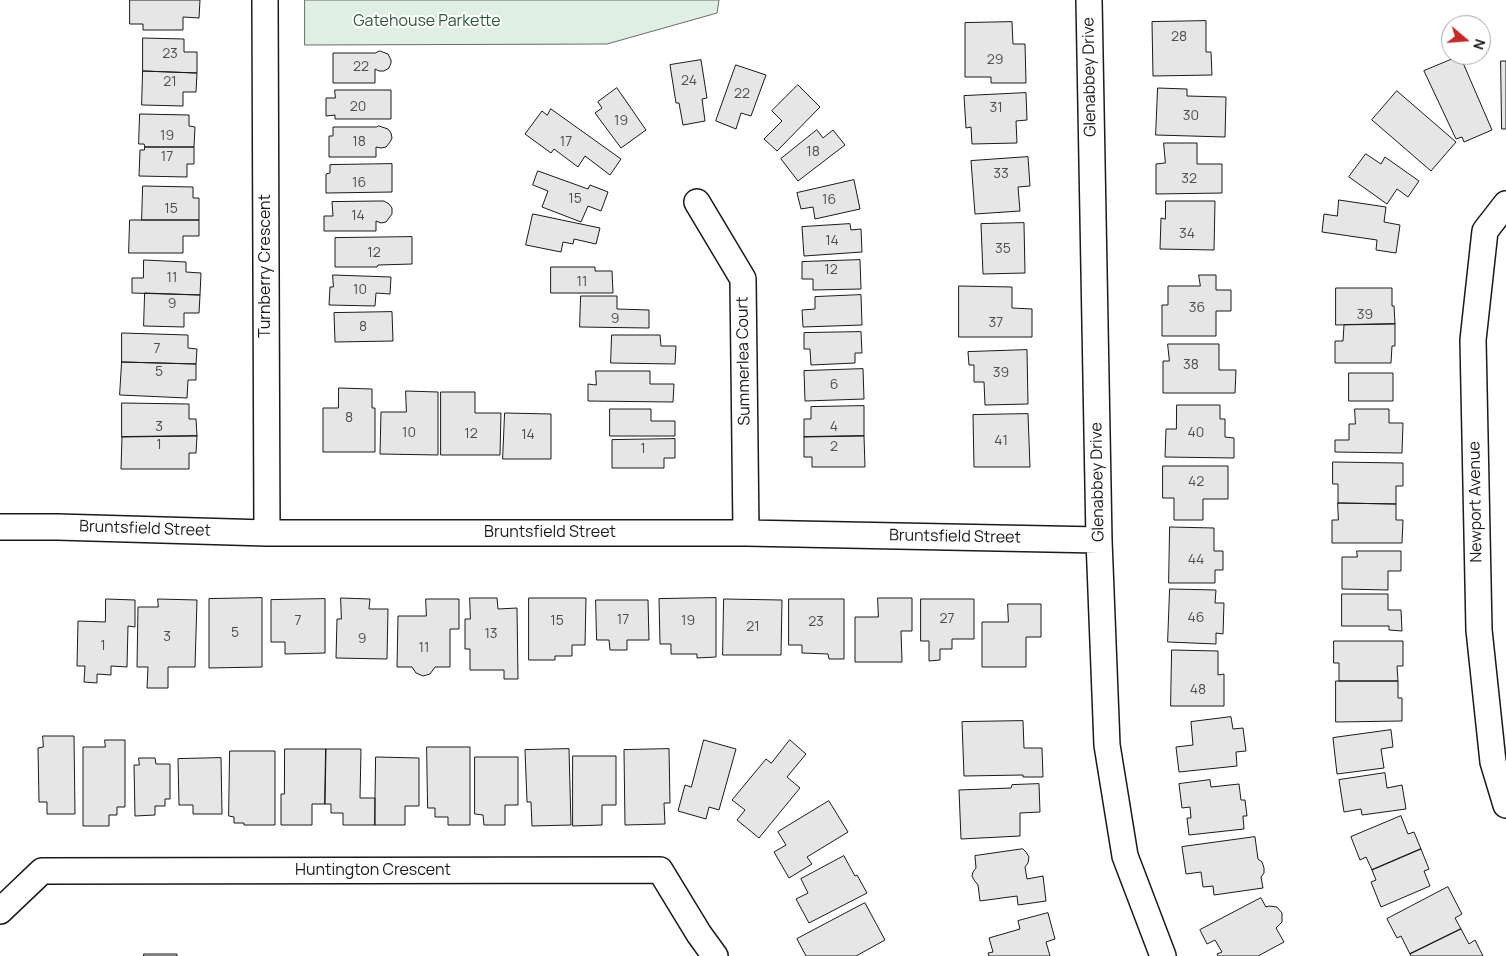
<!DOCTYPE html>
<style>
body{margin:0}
#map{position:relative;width:1506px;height:956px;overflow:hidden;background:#fff;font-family:Manrope,sans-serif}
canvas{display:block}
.north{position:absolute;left:1441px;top:15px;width:50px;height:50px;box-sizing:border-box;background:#fff;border:1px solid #a3a3a3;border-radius:50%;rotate:108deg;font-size:14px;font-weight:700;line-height:20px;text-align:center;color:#1a1a1a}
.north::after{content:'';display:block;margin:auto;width:18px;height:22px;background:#c62828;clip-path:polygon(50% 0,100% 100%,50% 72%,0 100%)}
</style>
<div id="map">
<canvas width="1506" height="956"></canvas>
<div class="north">N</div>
</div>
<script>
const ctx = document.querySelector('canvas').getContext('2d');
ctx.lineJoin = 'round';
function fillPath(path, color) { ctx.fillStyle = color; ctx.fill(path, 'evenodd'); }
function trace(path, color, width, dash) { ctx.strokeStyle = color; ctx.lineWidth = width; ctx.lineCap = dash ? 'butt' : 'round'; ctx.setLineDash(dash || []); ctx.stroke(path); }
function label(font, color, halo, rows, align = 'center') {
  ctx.font = font + ' Manrope,sans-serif'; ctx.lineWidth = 4; ctx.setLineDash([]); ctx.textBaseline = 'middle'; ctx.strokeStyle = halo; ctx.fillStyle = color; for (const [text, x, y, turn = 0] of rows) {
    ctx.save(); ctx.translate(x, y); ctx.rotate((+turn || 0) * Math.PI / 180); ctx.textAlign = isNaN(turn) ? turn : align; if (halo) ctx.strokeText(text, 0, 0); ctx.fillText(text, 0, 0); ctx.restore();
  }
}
const green = new Path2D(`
 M305,0H719L717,13L607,44L305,45Z`);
const building = new Path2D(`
 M130,0H200L199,18L183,17V30H143V24H130Z
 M1206,21V52H1211L1212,75L1153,76L1152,22Z
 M1012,22L1013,44H1025L1026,83H991V77H965V23Z
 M143,38L184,39V52H197V73L143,71Z
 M380,51L388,54L391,60V63L389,68L384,71H379L375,69V83H333V53H375Z
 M1460,56L1492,130L1464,142L1462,137L1456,139L1424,71Z
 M701,60L707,98L702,99L705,121L683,125L679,103H676L670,65Z
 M1501,61H1506V129H1502Z
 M736,65L766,75L751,116L741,113L736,129L716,121Z
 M143,71L197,73L196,92H183V106L142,105Z
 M798,85L820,107L777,151L764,139L782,121L772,111Z
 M617,88L646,130L621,148L595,113L602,108L598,102Z
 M1158,88L1187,89V96L1226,97L1225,137L1156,135Z
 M335,90H391V119H335V115L326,116V98H335Z
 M1397,91L1456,142L1431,171L1372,120Z
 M1026,93L1027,120L1016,121L1017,143L972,144L971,127L966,128L964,96Z
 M551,109L621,159L610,175L585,156L578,167L554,149L551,153L525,134L542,111L547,115Z
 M140,114L189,115V126L195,127L194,147H145L144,144H139Z
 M379,126L388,129L391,133L392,138L390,142L386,147L381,148L376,147V157H329V136H333V127H376Z
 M817,130L823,138L833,130L845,145L798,181L781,159Z
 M1164,143H1197V164H1222V193L1156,194V164L1165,163Z
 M145,147H194V164H187V177L139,176L140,150H144Z
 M1366,154L1381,164L1385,157L1419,181L1408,197L1397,189L1387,204L1349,177Z
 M1028,157L1030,186L1018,187L1020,211L975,214L971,161Z
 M392,164V192L326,193V174L330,173V165Z
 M538,171L588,189L590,185L608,192L601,211L588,206L581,222L542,207L548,191L533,185Z
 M854,180L860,209L815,219L813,207L801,209L797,193Z
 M143,186L193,187V198H199V220H142Z
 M1339,200L1386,207L1384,222L1400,225L1396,253L1376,250L1377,240L1322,232L1324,214L1337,216Z
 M378,201H384L389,204L392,208V214L386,222L381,223L376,221V231H324V216H333L332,202Z
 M1166,201H1215L1214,250L1160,249L1161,218L1165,219Z
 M533,214L600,228L596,244L574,239L573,244L563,242L561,252L526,245Z
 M130,220H199V236H183V253H129Z
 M1024,223L1025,273L983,274L981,224Z
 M850,224L851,230L861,229L862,252L804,256L802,227Z
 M412,237V264L378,265L377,267H335V238Z
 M144,260L186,262V272L201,273L200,295L132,293V278H143Z
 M860,260L861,289L813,290V279H802V262Z
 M551,267H595V271H612L613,293H551Z
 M333,275L391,277L390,294L376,293L375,306L329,305L330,287H333Z
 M1199,275H1216V290H1231V311H1216V336H1162V305H1168V286H1200Z
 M959,286L1012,287V308L1032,309V337H959Z
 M1336,288H1392V306H1394L1395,324L1336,325Z
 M145,293L200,295L199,313H184V327L144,326Z
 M861,295L862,325L803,327L802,310L815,309V297Z
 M581,296H617V309L649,310V328L580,327Z
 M392,312L393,341L335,342L334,313Z
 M1395,324V346H1392L1391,363H1335V341H1343L1344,325Z
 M861,332L862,353H855V363L811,365L810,349H804V333Z
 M122,333L188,335V348L197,349L196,364L122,362Z
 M612,335H660L661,346H676L675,364L611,363Z
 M1168,344H1219V370H1236L1235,393H1163V361H1169Z
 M1027,350L1028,404L985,405L984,382H974V365H969L968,352Z
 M122,362L196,364V380H188L187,398L120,395Z
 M863,369L864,399L805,401L804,371Z
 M596,371H650V384H674L673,402L588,401V384L596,385Z
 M1349,373H1393V401H1349Z
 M339,388L372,389V408H375V452H323V408H338Z
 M406,391L438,392V455L380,454L381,412H406Z
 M441,392H475V413H501L500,455H441Z
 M122,403L189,404V419H196L197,436L122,437Z
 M1177,405H1220V419H1225V437L1234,438V458L1165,457L1166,429H1176Z
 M864,406V436L804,437V419H811V407Z
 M610,409H651V421H675V436H610Z
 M1355,409H1389V423H1403L1402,453L1335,452V440H1349V424H1355Z
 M505,413L551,414V459H503Z
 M1028,414L1030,467H974L973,415Z
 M197,436L196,453H189V469H121L122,437Z
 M864,436L865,467H812V457H804V437Z
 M675,439V458H664V468H612V440Z
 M1333,462L1403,463V486H1396V504L1338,503V484H1333Z
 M1163,466H1228V499H1203V520H1174V498H1163Z
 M1338,503L1396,504V520H1403L1402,543H1332V520H1338Z
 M1170,527L1214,528V551H1223V570H1215V583H1169Z
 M1357,551H1401V571H1388V590L1342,589V557H1357Z
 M1170,589L1216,590L1215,603H1224L1223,634L1216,633V644L1168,642Z
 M1342,594H1388V610H1401L1402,631L1389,630V626H1342Z
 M262,598V667L209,668V599Z
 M341,598L370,599L369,609H388L387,659L336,658L337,619H341Z
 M470,598H497L498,609L517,608L518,679H504V670H470V649H465V619H470Z
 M529,598H586L585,645H572V656H555V660H529Z
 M716,598V657L697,658V654H671V644H660L659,599Z
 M878,598H912V631H901L902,662H855V617H878Z
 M106,599L135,600V627L128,626L127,667L111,666V675L97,674V683L84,682L85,666H77L78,621L105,622Z
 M158,599L197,600L195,667H168V688H147L148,667H137L138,607H158Z
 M325,599V653L285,654V642H271V600Z
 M426,599H459V629H450V667H435L430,674L423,676L416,673L412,667H397L398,616H426Z
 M724,599L782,600L781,655H723Z
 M789,599H844V659H829L828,654L802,653V645H789Z
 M921,599H974V639H952V649H940V660L929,661V641H921Z
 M596,600H648L649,640H627V650H610L609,640H597Z
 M1008,604H1041V637H1026V667H982V622H1008Z
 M1334,641H1403V666H1397L1398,681H1339V663H1334Z
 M1172,650L1218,651V675L1224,674V706H1171Z
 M1336,681H1398V698H1402V721L1336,722Z
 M1231,717L1233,729L1243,728L1246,751L1236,752L1237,766L1179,772L1176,747L1193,745L1191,722Z
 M1023,721L1024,748H1042L1043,777H1023V775L964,776L962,722Z
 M1391,730L1393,747L1381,749L1384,768L1337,774L1333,738Z
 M43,736H74L75,814H47V802H39L38,748L43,747Z
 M105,740H125V807H117V815H109V826H83V747H105Z
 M704,740L736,749L719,810L709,807L706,819L678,811L685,785L691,787Z
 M790,740L806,754L787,777L800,788L759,838L737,820L745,810L732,800L766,759L771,763Z
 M427,747H470V825H448V817H435V808H428Z
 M285,749H326L325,804H312V825H281V794H284Z
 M326,749H361L360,798H375V825H343V813H331V804H325Z
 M569,749L571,825L532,826L531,802H527L525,750Z
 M669,749L670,803H664L665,824L625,825L624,750Z
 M230,751H275V825H244V823H234V817L229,816Z
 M573,756H616V805H602V825L573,826Z
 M376,757L419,758V806H405V825H375Z
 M475,757H518V805H505V825H484L483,815L475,814Z
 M139,758H155L156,764H170V799H165V806H155V815L135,816L134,765H139Z
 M221,758L222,814H193V805H179L178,759Z
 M1385,773L1387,788L1402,785L1406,809L1362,815L1361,809L1344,812L1339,780Z
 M1210,780L1211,787L1239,784L1241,800H1245L1247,816H1243L1244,829L1189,835L1187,818H1191L1190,807L1182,808L1179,784Z
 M1039,784L1040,812L1020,813V836L961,839L959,790L1011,788L1012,785Z
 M829,801L848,832L807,857L812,864L789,878L774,852L786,845L778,832Z
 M1401,816L1408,834L1414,832L1421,849L1372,870L1366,857L1360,860L1351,837Z
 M1255,837L1258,859L1262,862L1264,868V873L1261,877L1263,888L1214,895L1213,886L1203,887L1201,872L1186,874L1182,847Z
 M1023,849L1026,852L1029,857L1028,863L1025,867L1027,879L1043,876L1046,901L1018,905L1017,896L980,901L978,885L974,880L972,876L973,872L976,868L975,856Z
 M1421,849L1429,869L1424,871L1430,886L1381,907L1371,882L1376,880L1372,870Z
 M844,856L855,876L857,875L867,893L809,923L796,899L808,893L801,879Z
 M1448,887L1462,914L1455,918L1461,929L1410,954L1401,936L1397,938L1387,919Z
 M1261,898L1266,907L1269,906L1277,907L1282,913V922L1276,928L1284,942L1258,956H1218L1217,954L1222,952L1215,940L1207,944L1200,930Z
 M865,903L885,940L856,956H806L797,939Z
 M1048,913L1055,939L1046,942L1050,956H989L988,953L993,952L989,938L1020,929L1018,921Z
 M1461,929L1469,944L1475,940L1483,956H1411L1410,954Z
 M144,954H177V956H144Z`);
const street = new Path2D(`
 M265,0L267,533
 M1089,0L1099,540L1107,745L1125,856L1163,956
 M697,202L743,279L746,533
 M1506,204L1485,231L1473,340L1479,630L1493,762L1506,805
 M0,527H57L267,533H746L1099,540
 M0,911L42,871L660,870L699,934L715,956`);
const numberNames = [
 ["28",1179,37],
 ["23",170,54],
 ["29",995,60],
 ["22",361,67],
 ["24",689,81],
 ["21",170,82],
 ["22",742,94],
 ["20",358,107],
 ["31",996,108],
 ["30",1191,116],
 ["19",621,121],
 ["19",167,136],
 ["18",359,142],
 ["17",566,142],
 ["18",813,152],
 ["17",167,157],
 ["33",1001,174],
 ["32",1189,179],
 ["16",359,183],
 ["15",575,199],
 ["16",829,200],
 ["15",171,209],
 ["14",358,216],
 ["34",1187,234],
 ["14",832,241],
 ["35",1003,249],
 ["12",374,253],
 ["12",831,270],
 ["11",172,278],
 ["11",582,282],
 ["10",360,290],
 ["9",172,304],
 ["36",1197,308],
 ["39",1365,315],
 ["9",615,319],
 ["37",996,323],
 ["8",363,327],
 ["7",157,349],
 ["38",1191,365],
 ["5",159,372],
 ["39",1001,373],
 ["6",834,385],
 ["8",349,418],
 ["3",159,427],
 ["4",834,427],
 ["10",409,433],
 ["40",1196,433],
 ["12",471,434],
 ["14",528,435],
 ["41",1001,441],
 ["1",159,445],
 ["2",834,447],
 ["1",643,449],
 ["42",1196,482],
 ["44",1196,560],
 ["46",1196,618],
 ["27",947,619],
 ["17",623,620],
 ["7",298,621],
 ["15",557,621],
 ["19",688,621],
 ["23",816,622],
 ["21",753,627],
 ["5",235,633],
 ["13",491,634],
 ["3",167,637],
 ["9",362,639],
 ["1",103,646],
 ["11",424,648],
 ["48",1198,690]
];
const parkNames = [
 ["Gatehouse Parkette",427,22]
];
const streetNames = [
 ["Glenabbey Drive",1090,77,-91],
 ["Turnberry Crescent",266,266,-90],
 ["Summerlea Court",744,361,-91],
 ["Glenabbey Drive",1098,482,-91],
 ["Newport Avenue",1476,502,-91],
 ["Bruntsfield Street",145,529,2],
 ["Bruntsfield Street",550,533],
 ["Bruntsfield Street",955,537,1],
 ["Huntington Crescent",373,871]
];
fillPath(green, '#e0efe3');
trace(green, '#6a6a6a', 1);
fillPath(building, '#e6e6e6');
trace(building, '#1a1a1a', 1);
trace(street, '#1a1a1a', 28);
trace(street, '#fff', 25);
label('14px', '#4d4d4d', null, numberNames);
label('16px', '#2b5a34', '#fff', parkNames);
label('16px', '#1a1a1a', '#fff', streetNames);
</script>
